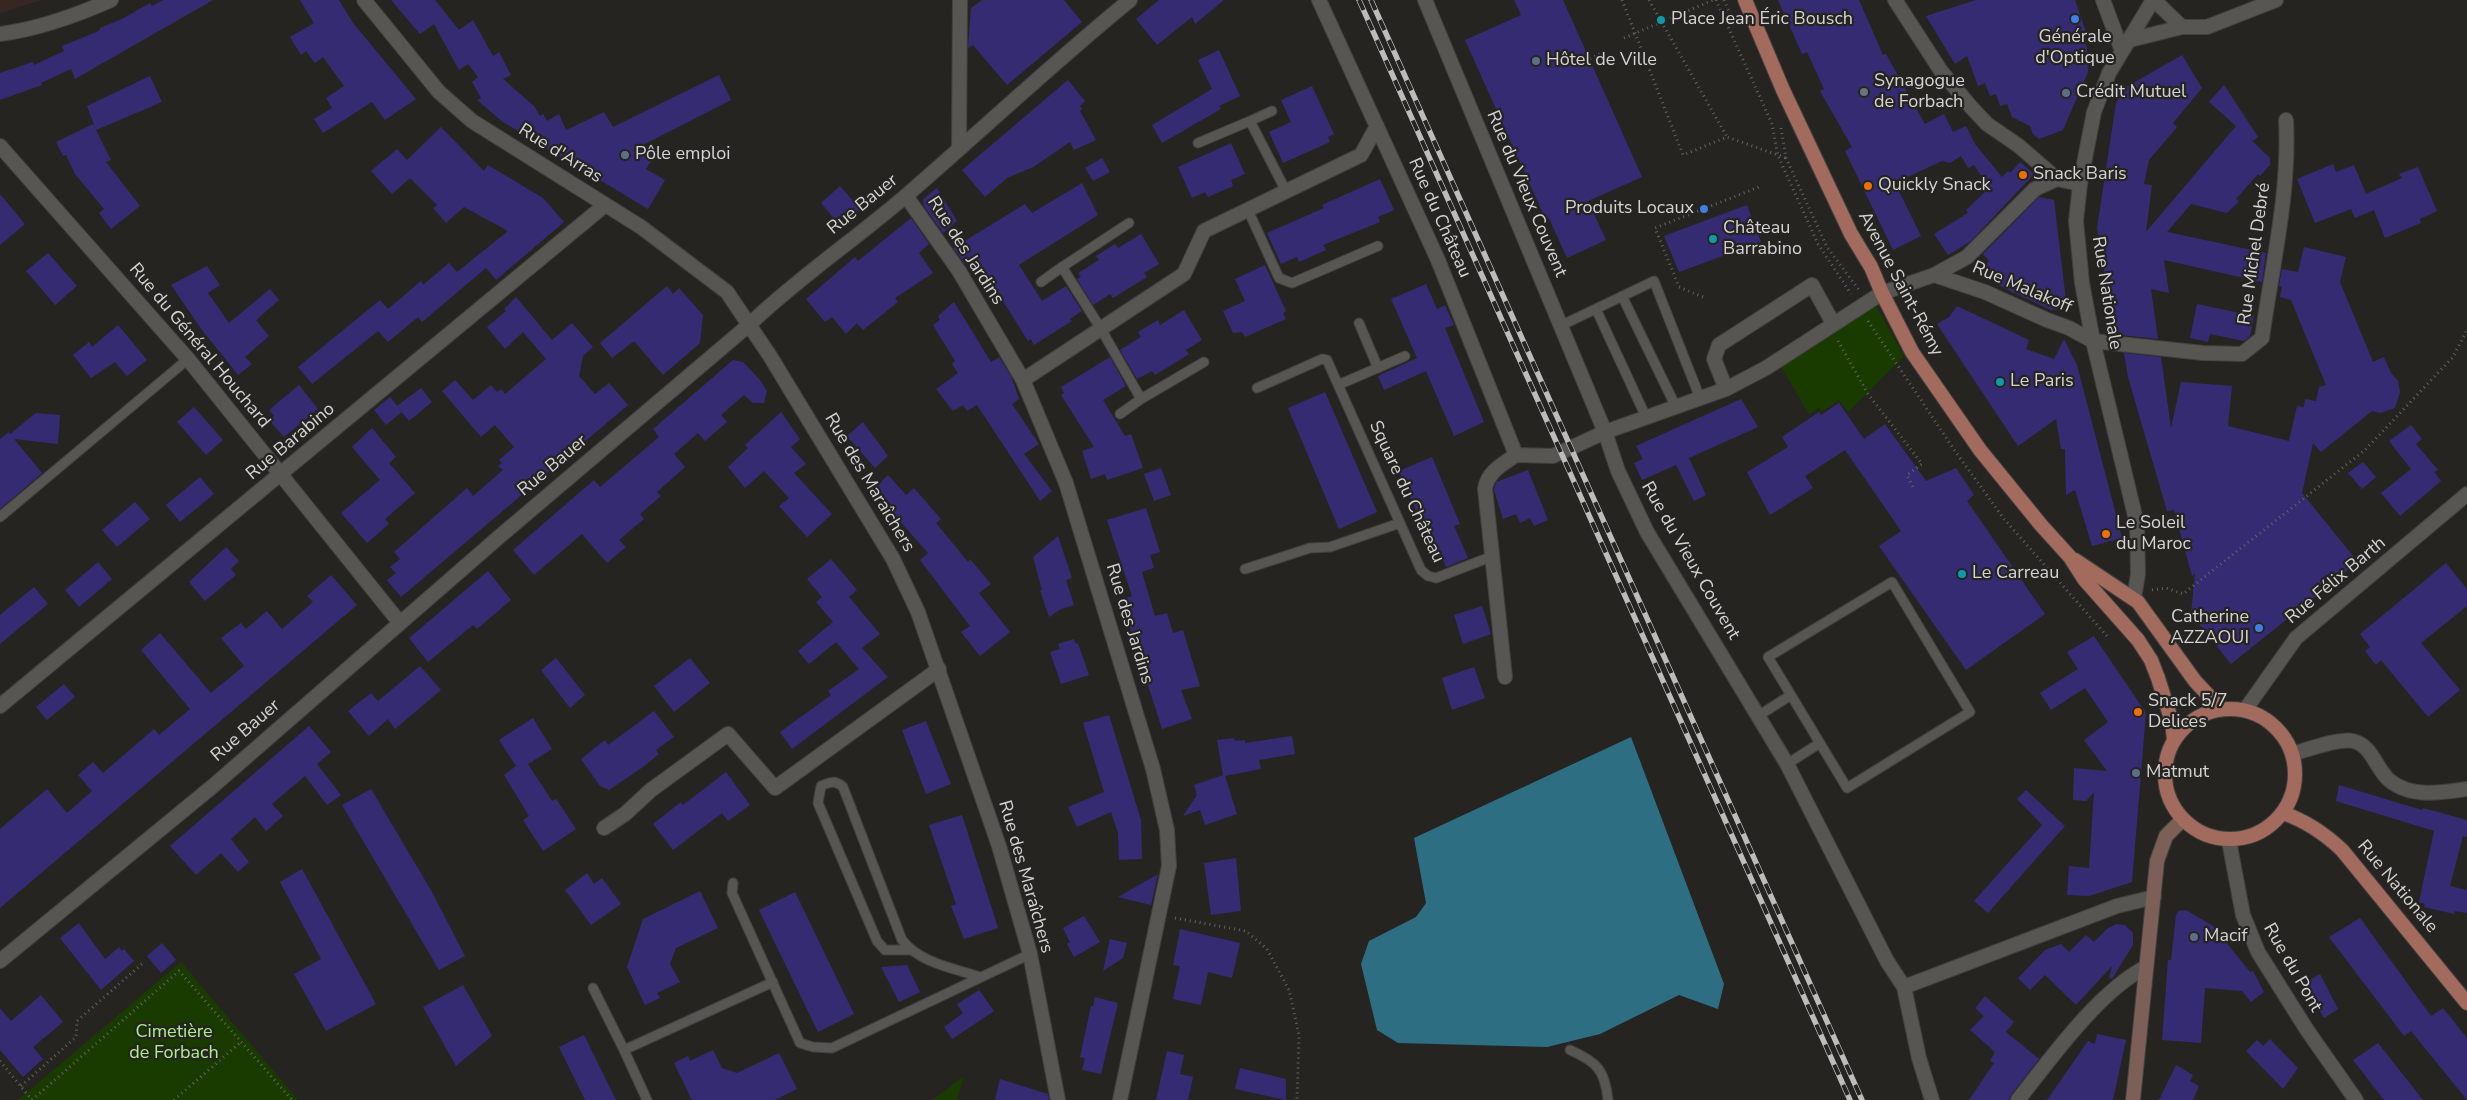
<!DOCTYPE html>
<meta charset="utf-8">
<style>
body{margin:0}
canvas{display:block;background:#252421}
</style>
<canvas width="2467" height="1100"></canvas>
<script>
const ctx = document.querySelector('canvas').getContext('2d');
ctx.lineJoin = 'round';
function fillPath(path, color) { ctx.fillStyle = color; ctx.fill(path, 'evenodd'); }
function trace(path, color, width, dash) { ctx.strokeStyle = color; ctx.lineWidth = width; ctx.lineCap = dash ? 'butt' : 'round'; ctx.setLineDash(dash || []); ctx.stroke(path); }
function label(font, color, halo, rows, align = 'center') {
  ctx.font = font + ' "Nunito Sans",sans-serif'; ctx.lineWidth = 4.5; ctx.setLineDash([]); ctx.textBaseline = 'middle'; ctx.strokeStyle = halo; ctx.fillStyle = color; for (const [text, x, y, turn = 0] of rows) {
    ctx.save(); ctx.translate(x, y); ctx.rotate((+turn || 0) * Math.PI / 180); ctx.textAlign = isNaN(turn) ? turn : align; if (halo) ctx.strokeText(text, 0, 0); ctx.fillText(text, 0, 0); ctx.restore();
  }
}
const education = new Path2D(`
 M0,0H42L0,13Z`);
const green = new Path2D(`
 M1874,302L1904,356L1848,412L1839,400L1822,412L1819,408L1809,414L1777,360Z
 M181,962L298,1100H18Z
 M964,1076L957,1100H933Z`);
const water = new Path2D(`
 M1631,737L1724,984L1718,1009L1679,995L1600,1034L1547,1047L1398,1043L1377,1030L1361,964L1369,941L1416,917L1426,903L1414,838Z`);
const building = new Path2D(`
 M163,0H213L75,79L71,69L41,83L42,85L0,100V73L33,62L34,65L64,51L62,46L99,31L100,28L122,19L150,3L152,6Z
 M300,0H339L353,23L416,99L385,120L372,102L323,133L314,119L332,108L326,98L344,86L323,57L315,63L306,51L301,55L290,37L314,23Z
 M391,0H435L459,30L473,20L493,56L499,52L511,75L503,79L534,106L540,116L543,114L547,121L559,114L566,130L604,112L613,127L719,75L731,100L639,147L654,156L646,169L665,180L648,209L503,122L477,100L481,98L472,82L478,77L468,64L459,70L434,24L420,34Z
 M982,0H1064L1082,22L1007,85L973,45L968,48L971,8Z
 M1159,0H1224L1195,24L1192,17L1157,45L1136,19Z
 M1514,0H1563L1642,177L1588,201L1606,240L1567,258L1549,218L1546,220L1465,40L1521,15Z
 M1778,0H1859L1883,55L1886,54L1925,124L1944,114L1953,132L1966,126L1975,144L2002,177L2008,171L2010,173L2020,162L2034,174L1971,241L1948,255L1934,234L1968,213L1966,210L1989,188L1974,165L1968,168L1961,156L1950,163L1942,161L1895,183L1921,236L1893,250L1845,151L1852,147L1820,91L1824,89L1807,52L1802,54Z
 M1976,0H2075L2086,32L2081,33L2087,48L2088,72L2063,130L2039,139L2033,134L2030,126L2012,117L2007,104L2000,106L1996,94L1990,96L1985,83L1978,86L1967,56L1955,64L1926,16Z
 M1219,50L1240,96L1219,106L1221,109L1162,143L1152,125L1212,89L1198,60Z
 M2182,55L2202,88L2173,123L2177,127L2149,160L2144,184L2152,185L2146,232L2236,126L2209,102L2224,85L2258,137L2253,141L2248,137L2270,158V165L2260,176L2258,174L2236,199L2239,201L2227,213L2191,204L2167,232L2266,253L2262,282L2164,260L2169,293L2151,289L2158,339L2121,335V332L2114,334L2097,228L2116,103L2128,86Z
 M150,76L162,102L96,130L87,106Z
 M1068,80L1085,101L1080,106L1082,109L1080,111L1096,140L1074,150L1070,142L1033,167L1007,178L985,197L962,170Z
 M1312,86L1334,134L1328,137L1330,142L1283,163L1269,132L1291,122L1281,100Z
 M93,124L111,160L106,162L140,206L111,229L99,213L104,209L75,174L66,155L63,156L56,142Z
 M441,127L484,171L488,165L543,198L564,222L496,280L486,268L422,322L418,317L388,342L378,331L312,384L298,367L380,300L388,309L421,281L423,285L449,263L457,272L508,231L464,207L446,223L433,208L437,205L410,178L392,194L371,171L397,149L407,160Z
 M1231,143L1245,174L1231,180L1233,186L1208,197L1205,192L1192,198L1178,167Z
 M1102,158L1110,172L1093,181L1085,168Z
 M2333,164L2336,172L2354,165L2366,194L2402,178L2399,174L2418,167L2437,211L2420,219L2421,223L2385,238L2374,210L2355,218L2351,209L2315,223L2297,179Z
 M1380,179L1394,210L1378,217L1380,222L1323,245L1326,250L1299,262L1297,257L1281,264L1267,233L1324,208L1322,205Z
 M1082,183L1098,215L1019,265L1042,301L1066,286L1082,311L1070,319L1072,321L1034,345L1031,339L1028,341L976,258L965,264L953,248L1025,204L1032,213Z
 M840,186L860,209L840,226L821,203Z
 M937,188L957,221L943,233L924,206L923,199Z
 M0,194L25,224L0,245Z
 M2039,197L2054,200L2067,309L2051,310L2008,290L1979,273L1989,261L1983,254Z
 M1747,205L1761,242L1679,272L1664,236Z
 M911,218L929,244L919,253L933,273L895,298L898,302L863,330L857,323L846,334L832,317L825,322L806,299L855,257L858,261Z
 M1141,234L1159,264L1144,273L1147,277L1113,298L1110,294L1093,305L1077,279L1081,277L1078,273L1099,260L1096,256L1115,244L1118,248Z
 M2304,247L2346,257L2340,282L2373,362L2384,357L2391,373L2398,381L2400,392L2395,408L2380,413L2372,411L2321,452L2313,443L2302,493L2358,562L2231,664L2191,614L2195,574L2192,576L2174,510L2167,511L2128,377L2124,353L2161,357L2171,428L2181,382L2232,386L2228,426L2289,441L2297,406L2304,407L2305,399L2316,401L2319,387L2326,385L2291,300L2280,297L2282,287L2279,286L2282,269L2298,272Z
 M48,253L77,286L55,305L26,271Z
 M1265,265L1286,311L1283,313L1286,319L1245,337L1242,332L1233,333L1223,311L1245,301L1235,279Z
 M207,266L220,285L208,293L229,323L270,289L279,300L256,320L269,336L245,357L252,364L238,375L202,330L171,285Z
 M1426,284L1437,309L1445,305L1454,325L1445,328L1484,422L1454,436L1426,371L1384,390L1378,376L1417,358L1391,299Z
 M667,286L673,294L679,288L703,315L700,343L663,375L634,341L612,358L600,343Z
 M516,297L552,340L572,323L593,347L583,356L579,376L595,394L609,383L628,405L401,597L387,580L396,573L390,567L400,559L394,552L467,488L473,496L503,470L498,466L502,463L499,460L514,447L495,425L481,437L442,391L455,380L473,400L491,385L497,392L501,389L505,394L546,359L523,332L505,349L487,327L506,311L504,309Z
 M954,302L991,362L999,357L1011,376L1019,399L1012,404L1039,444L1024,454L1052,491L1040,501L977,405L967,411L963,405L953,411L936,389L958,373L952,364L955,361L933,325L940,320L938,316Z
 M2197,304L2254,316L2250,336L2244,341L2210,334L2208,342L2190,338Z
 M1957,306L2029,340L2026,349L2054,359L2064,339L2077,365L2122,538L2092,546L2075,490L2066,495L2065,449H2061L2056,419L2018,446L1937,324L1949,317Z
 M1184,310L1202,340L1186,350L1189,354L1155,375L1152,371L1137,379L1120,350L1141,337L1138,332L1158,320L1160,325Z
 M118,325L147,360L127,376L115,362L91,378L73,355L89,342L92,347Z
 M1110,357L1126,386L1103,400L1125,436L1131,434L1143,468L1107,480L1105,474L1091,479L1082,451L1094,447L1061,395L1064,393L1061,387Z
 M733,360L743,362L760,380L767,391L764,403H753L744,395L721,415L727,422L705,441L698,433L674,454L685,467L657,492L661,496L640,514L644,519L619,540L626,547L607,563L582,534L534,575L513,550L594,480L600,487L659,437L653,429Z
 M299,385L318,409L284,437L269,420L274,416L269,410Z
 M421,388L432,402L409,421L397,406Z
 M1325,392L1377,512L1339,529L1288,408Z
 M390,397L402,412L386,425L374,410Z
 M1741,399L1758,427L1689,458L1706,495L1694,501L1676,465L1642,480L1634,463L1643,459L1636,446Z
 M1839,403L1864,439L1885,424L1926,481L1956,468L1974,495L1967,501L2045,614L1966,670L1879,546L1901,531L1845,450L1805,476L1813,488L1770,515L1747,472L1788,447L1782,437L1819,412L1821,415Z
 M194,407L223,440L206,455L177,422Z
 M781,412L800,439L791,447L806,464L794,473L832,514L807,537L779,506L789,498L764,471L745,488L728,467L748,448L745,445Z
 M36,413L60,415L58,444L14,439L42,473L0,509V439L9,432L10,434Z
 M863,422L888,456L875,468L847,436Z
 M2411,425L2422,439L2416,444L2438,470L2434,472L2441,481L2400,516L2381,493L2411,469L2389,441Z
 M372,428L396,457L389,463L415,493L385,519L389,524L367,543L341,513L380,480L352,447Z
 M1432,457L1460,524L1454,526L1468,558L1446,567L1432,536L1428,538L1399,471Z
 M2363,462L2376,477L2362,489L2348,473Z
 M1161,468L1171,495L1154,501L1144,474Z
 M1528,470L1548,520L1534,526L1530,518L1520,523L1516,514L1503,519L1494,490L1496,482Z
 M888,475L906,495L914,488L941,519L936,523L968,562L970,559L991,584L979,593L1010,632L980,656L961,632L970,626L920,560L928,553L890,510L893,507L876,487Z
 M200,477L214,494L180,522L166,505Z
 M135,502L150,519L117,547L102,530Z
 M1146,508L1160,552L1150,555L1154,568L1142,572L1155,616L1167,613L1173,633L1183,630L1200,686L1181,690L1192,719L1162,729L1121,600L1132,596L1107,520Z
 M1058,536L1072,578L1066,580L1074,605L1061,609L1049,617L1040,590H1042L1033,557Z
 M226,547L239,561L231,569L236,575L205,601L189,582Z
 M831,559L857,590L849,597L880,634L862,648L888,677L792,749L780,732L831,695L828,691L859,669L836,642L809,664L798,651L833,622L816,602L822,597L807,579Z
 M98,562L112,579L79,607L65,590Z
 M2446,563L2467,589V606L2421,643L2460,690L2428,717L2381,660L2376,665L2365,651L2370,647L2360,634Z
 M488,571L511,600L477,629L473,625L428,662L409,638Z
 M331,575L357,605L0,908V829L47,789L67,813L92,791L78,775L93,762L103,773L154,729L159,735L190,709L141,650L160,633L211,693L244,666L221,638L241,623L246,629L267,611L282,629L313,602L307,596Z
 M34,587L48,604L0,644V615Z
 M1482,606L1491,634L1463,644L1454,615Z
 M2094,636L2146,713L2132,882L2089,896L2067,895L2069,866L2089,868L2094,792L2086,801L2073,800L2074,768L2107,771L2084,740L2108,722L2085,688L2051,710L2040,693L2078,669L2067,652Z
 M1074,639L1076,644L1078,643L1089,675L1061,684L1050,652L1060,649L1058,644Z
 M556,658L585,695L570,708L541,670Z
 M690,658L710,683L674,712L654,686Z
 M420,666L441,690L395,729L388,719L369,736L348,711L371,693L378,701Z
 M1474,667L1485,698L1452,710L1442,678Z
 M64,684L75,697L47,720L36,707Z
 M654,711L674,737L656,750L659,754L643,767L609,790L600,786L581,759L605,740L608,745Z
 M1109,715L1141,820L1142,859L1119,860L1118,833L1111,812L1077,827L1068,807L1104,792L1083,723Z
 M533,718L552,749L528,764L552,801L556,799L576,829L543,851L523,820L529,816L504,775L516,766L499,740Z
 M926,721L951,784L926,794L902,730Z
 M309,726L331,752L317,764L341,795L327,805L305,776L272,804L283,816L266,831L255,817L231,839L249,862L238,872L221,853L196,875L170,846Z
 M1292,736L1295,754L1259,760L1261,769L1225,776L1237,814L1205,825L1200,810L1183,816L1197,795L1194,785L1223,775L1217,740L1234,738L1235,741L1245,740V743Z
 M726,772L750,805L728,821L722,813L673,850L653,824L681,802L683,805Z
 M2339,785L2422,810L2423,808L2467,820V837L2463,836L2450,886L2467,890V913L2455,911L2454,914L2424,907L2425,904L2419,902L2434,831L2336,801Z
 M371,789L432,892L465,956L439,970L342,805Z
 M2026,790L2065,826L1988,913L1974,901L2042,825L2017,799Z
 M962,815L998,928L964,939L951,906L956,904L929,825Z
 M1236,858L1241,911L1211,915L1204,863Z
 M302,869L376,1004L326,1031L294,974L321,959L280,882Z
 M587,873L594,884L602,878L621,904L591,925L565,890Z
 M1158,874L1151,905L1118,897Z
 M700,891L718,928L676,948L670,964L680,982L657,993L660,998L645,1005L627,967L643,919Z
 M795,892L854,1014L818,1032L759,910Z
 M2186,910L2213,926L2250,972L2253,971L2264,992L2251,1002L2242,991L2205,988L2201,1043L2162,1040L2168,960H2171L2176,915L2178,911Z
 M1084,916L1100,942L1074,957L1067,944L1070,942L1063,928Z
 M2360,918L2431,1016L2443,1008L2467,1038V1100L2411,1031L2404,1036L2329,937Z
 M79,923L105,959L119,947L122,951L124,949L134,961L101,990L60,938Z
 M2116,924L2125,925L2133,933V945L2112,979L2109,978L2112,966L2076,1005L2045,975L2030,990L2018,978L2045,950L2061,944L2069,952L2086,935L2094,942L2107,929Z
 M1180,929L1240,943L1232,978L1208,972L1201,1005L1173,999L1180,966L1173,965Z
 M1110,939L1127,943L1123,958L1103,971Z
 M162,943L176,960L161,973L147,956Z
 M907,965L920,992L899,1002L881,967Z
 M2320,974L2338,1009L2324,1018L2303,984Z
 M463,985L492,1036L456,1066L423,1007Z
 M979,990L994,1011L952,1039L944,1027L963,1013L957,1004Z
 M41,995L63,1022L33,1047L43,1059L23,1077L0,1050V1008L11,1021Z
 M1985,996L2014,1022L2006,1032L2039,1059L2011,1095L2009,1100H1969L1994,1063L1990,1061L1995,1052L1970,1030L1984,1016L1975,1008Z
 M1095,997L1118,1003L1101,1074L1082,1070L1085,1058L1080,1057L1091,1006H1093Z
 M2097,1034L2126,1040L2113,1100H2047L2088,1041L2095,1044Z
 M584,1035L616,1100H585L559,1047Z
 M2270,1039L2298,1068L2283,1089L2246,1051L2257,1040L2263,1046Z
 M2378,1043L2423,1100H2384L2353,1060Z
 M713,1050L722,1068L737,1073L779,1053L797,1089L775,1100H692L674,1063L688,1056L690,1061Z
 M1167,1051L1184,1055L1180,1074L1193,1077L1188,1100H1156Z
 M2176,1065L2193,1075L2190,1081L2199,1086L2193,1100H2159Z
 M1240,1068L1286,1079V1100L1235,1089Z
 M1000,1079L1048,1094L1049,1100H995Z`);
const path = new Path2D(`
 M1622,0L1683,155L1727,137L1786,158
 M1649,0L1727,137
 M1716,0L1772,124L1778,156L1818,244L1851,294
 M1724,0L1729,11
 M1624,38L1713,0
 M1590,59L1605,51
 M1781,128L1786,158L1827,247L1859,290
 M1703,297L1679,287L1655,228L1759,187
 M1868,321L1955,451L2004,519L2107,636
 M1838,341L1868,394L1922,464L1907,475L1913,487
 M2152,590L2166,588L2183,594L2365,450L2453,357L2467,330
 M1175,918L1246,931L1267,949L1289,990L1299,1035L1297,1100
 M0,1061L32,1100
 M21,1086L76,1037L77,1021L143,963
 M32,1100L179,971L292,1100
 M174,1100L241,1042`);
const service = new Path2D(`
 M1250,121L1272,111
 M1198,143L1250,121L1286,191
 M1248,210L1279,278L1292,283L1378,246
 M1129,223L1062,267L1101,329L1141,399L1204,362
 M1041,282L1062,267
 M1622,296L1676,407
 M1596,309L1646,417
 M1359,323L1378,368
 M1560,326L1654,281L1700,398
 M1338,385L1405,356
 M1257,388L1322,359L1327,360L1421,570L1428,576L1436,578L1493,556
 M1120,414L1141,399
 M0,517L188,359
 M1245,569L1310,548L1330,547L1400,523
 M1892,582L1970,712L1847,788L1768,657Z
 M1758,716L1791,695
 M1787,764L1820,743
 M733,883L732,893L800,1043L813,1047L832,1048L1030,954
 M910,950H885L877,941L818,803L821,786C830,782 835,780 843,787L902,940C920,963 953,968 980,977
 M593,988L624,1050
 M1570,1050C1597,1062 1605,1070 1608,1100
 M647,1100L624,1050L773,982`);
const pedestrian = new Path2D(`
 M2103,0L2122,51`);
const minor = new Path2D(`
 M364,0L439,92L472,121L641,227L727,292L770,356L893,559L918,612L999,846L1030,954L1058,1100
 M1319,0L1438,260L1516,455L1553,456L1605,432L1726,389L1766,368L1882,293L1934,275L1967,257L2035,189L2057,179L2080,184
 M1425,0L1605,432L1618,471L1647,532L1787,764L1887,961L1904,987L1919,1058L1932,1100
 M1895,0L1941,71L1971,107L1987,124L2019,146L2057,179
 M2154,0L2182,27
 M0,34C39,29 75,16 111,0
 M2130,40L2182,27H2207L2276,0
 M0,146L188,359L400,623
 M959,148L960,0
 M906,196L959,271L1023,380L1066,483L1153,769L1167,830L1169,866L1120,1100
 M1934,275L1985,292L2047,320L2069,328L2093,341L2203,353L2242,354L2262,338C2272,266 2290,192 2286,120
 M1023,380L1184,274L1204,231L1361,155L1377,126
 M1726,389L1714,359L1719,345L1812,285L1833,323
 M1505,677L1485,489C1487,472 1503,464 1516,455
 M0,706L605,205
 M2292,754C2307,750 2338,738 2353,741C2372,745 2376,769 2389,780C2410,798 2442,793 2467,789
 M604,828L625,814L651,790L728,734L775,788L939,669
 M2229,841L2243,915L2258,952L2307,1030L2356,1100
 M0,961L213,786L499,537L750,324C799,277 856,239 908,194C982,130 1054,62 1130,0
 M1904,987L2117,906L2154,897
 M2018,1100C2051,1058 2099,991 2146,967`);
const tertiary = new Path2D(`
 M2134,598L2138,574L2137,524L2093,341L2082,283L2076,221L2080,184L2094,112L2109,73L2153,0
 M2245,710L2296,638L2467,494`);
const secondary = new Path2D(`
 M2133,1100L2157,861L2166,836L2182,820`);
const primary = new Path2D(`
 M1745,0L1783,90L1851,234L1871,267L1882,293L1912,352L1980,450L2041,525L2070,557L2084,579L2138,640L2151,660L2158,678L2172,722L2174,740
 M2075,560L2138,602L2195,681L2221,709
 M2165 774a65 65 0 1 1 130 0a65 65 0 1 1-130 0Z
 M2283,813C2306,821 2324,833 2342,850L2467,1003`);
const rail = new Path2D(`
 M1359,0L1850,1100
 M1371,0L1862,1100`);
const markers = [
 [2075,19,5,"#3f7fe0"],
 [1661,20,5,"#0f9aa8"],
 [1536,61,5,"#5c6f8a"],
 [1864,92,5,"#6b7280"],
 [2066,93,5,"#5c6f8a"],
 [625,155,5,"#5c6f8a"],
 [2023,175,5,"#e8710a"],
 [1868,186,5,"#e8710a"],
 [1704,209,5,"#3f7fe0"],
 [1713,239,5,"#0f9aa8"],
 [2000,382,5,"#0f9aa8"],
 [2106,534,5,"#e8710a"],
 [1962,574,5,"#0f9aa8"],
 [2259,628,5,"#3f7fe0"],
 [2138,712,5,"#e8710a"],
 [2136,773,5,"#5c6f8a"],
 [2194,937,5,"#5c6f8a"]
];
const poiNames = [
 ["Place Jean Éric Bousch",1671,20],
 ["Générale",2075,38,"center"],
 ["d'Optique",2075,59,"center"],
 ["Hôtel de Ville",1546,61],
 ["Synagogue",1874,82],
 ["de Forbach",1874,103],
 ["Crédit Mutuel",2076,93],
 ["Pôle emploi",635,155],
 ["Snack Baris",2033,175],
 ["Quickly Snack",1878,186],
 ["Produits Locaux",1694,209,"right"],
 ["Château",1723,229],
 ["Barrabino",1723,250],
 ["Le Paris",2010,382],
 ["Le Soleil",2116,524],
 ["du Maroc",2116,545],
 ["Le Carreau",1972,574],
 ["Catherine",2249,618,"right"],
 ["AZZAOUI",2249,639,"right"],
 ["Snack 5/7",2148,702],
 ["Delices",2148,723],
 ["Matmut",2146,773],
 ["Macif",2204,937]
];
const streetNames = [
 ["Rue d'Arras",560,154,32],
 ["Rue du Vieux Couvent",1526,194,67],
 ["Rue Bauer",863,205,-39],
 ["Rue du Château",1439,218,66],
 ["Rue des Jardins",965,251,57],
 ["Rue Michel Debré",2255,254,-82],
 ["Avenue Saint-Rémy",1900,284,62],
 ["Rue Malakoff",2022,288,23],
 ["Rue Nationale",2106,293,81],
 ["Rue du Général Houchard",199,346,50],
 ["Rue Barabino",291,442,-40],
 ["Rue Bauer",553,466,-40],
 ["Rue des Maraîchers",869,483,59],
 ["Square du Château",1406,492,65],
 ["Rue du Vieux Couvent",1690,561,60],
 ["Rue Félix Barth",2336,581,-40],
 ["Rue des Jardins",1129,624,73],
 ["Rue Bauer",246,731,-41],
 ["Rue des Maraîchers",1025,877,74],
 ["Rue Nationale",2397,887,50],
 ["Rue du Pont",2292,968,60]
];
const parkNames = [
 ["Cimetière",174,1033],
 ["de Forbach",174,1054]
];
fillPath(education, '#382620');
fillPath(green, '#193b00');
fillPath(water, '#2e6e82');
fillPath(building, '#352b73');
trace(service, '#42413f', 11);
trace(pedestrian, '#42413f', 16);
trace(minor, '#42413f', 16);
trace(tertiary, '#42413f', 16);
trace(secondary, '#42413f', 16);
trace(primary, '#42413f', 16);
trace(path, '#636260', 3, [1, 4]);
trace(service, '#575653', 9);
trace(pedestrian, '#575653', 14);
trace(minor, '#575653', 14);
trace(tertiary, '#575653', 14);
trace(secondary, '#7c6058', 14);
trace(primary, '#a26b5d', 14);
trace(rail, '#bdbcbb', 5.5);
trace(rail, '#252421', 4, [11]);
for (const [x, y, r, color] of markers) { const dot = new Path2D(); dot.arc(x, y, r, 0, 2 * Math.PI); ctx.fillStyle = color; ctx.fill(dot); trace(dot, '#252421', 2); }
label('18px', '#d5d4d3', '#252421', poiNames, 'left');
label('18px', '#d5d4d3', '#252421', streetNames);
label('18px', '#acef89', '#252421', parkNames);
</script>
